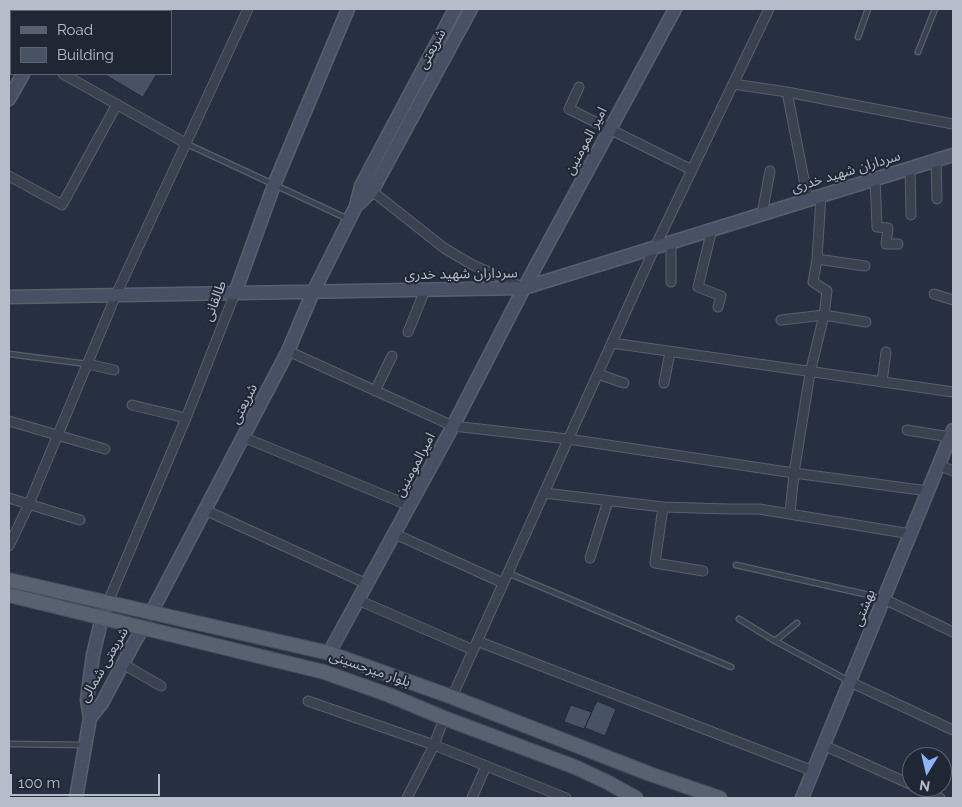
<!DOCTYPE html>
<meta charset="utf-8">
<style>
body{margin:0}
#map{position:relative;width:962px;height:807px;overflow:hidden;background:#263040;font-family:Raleway,sans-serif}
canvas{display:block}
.frame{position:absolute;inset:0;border:10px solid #b6bdca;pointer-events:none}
.legend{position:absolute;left:10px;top:10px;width:162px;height:65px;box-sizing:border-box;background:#1f2735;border:1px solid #5b6371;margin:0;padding:6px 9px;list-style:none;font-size:15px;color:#b6bdca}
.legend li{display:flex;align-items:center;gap:10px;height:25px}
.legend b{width:25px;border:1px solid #5b6371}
.north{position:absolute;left:902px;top:747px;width:50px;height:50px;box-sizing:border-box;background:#1f2735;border:1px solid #5b6371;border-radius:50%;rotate:189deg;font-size:14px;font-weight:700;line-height:20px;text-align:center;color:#b6bdca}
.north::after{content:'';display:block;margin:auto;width:18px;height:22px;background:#8fb3f7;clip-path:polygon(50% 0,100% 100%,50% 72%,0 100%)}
.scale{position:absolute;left:10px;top:774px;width:150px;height:22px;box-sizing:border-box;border:2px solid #b6bdca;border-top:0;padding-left:6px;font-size:15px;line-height:18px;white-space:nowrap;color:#b6bdca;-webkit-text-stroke:4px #1f2735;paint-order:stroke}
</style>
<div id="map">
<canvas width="962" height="807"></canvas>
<div class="frame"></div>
<ul class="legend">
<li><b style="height:6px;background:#586170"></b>Road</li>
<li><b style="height:14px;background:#475264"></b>Building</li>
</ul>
<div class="north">N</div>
<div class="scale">100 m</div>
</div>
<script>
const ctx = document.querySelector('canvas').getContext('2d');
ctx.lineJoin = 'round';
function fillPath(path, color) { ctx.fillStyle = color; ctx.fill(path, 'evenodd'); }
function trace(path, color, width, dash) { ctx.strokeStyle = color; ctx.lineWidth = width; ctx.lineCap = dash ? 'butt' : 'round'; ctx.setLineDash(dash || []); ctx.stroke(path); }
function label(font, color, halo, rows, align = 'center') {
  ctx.font = font + ' Raleway,"Noto Sans Arabic",sans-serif'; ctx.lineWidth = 4; ctx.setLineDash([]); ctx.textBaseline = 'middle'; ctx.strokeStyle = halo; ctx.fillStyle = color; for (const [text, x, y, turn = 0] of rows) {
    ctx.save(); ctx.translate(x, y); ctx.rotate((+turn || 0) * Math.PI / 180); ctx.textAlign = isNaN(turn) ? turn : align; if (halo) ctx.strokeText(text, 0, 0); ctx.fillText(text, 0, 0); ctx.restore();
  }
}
const building = new Path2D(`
 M117,9H143L141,11H122Z
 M104,74H157L143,97Z
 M597,701L616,709L605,736L585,728Z
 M571,705L592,712L584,729L564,722Z`);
const lane = new Path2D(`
 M858,37L868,9
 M918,52L935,9
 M187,144L348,219
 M9,354L87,364
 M736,565L882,598
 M508,573L731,667
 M739,619L775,641L849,681
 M775,641L797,623
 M9,744L83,745`);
const street = new Path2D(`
 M9,33L11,34
 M63,74L187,144
 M733,84L787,92L953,124
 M579,87L569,109L692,170
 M787,92L808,200
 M936,160L937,199
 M910,168L911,215
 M9,176L62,205L117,104
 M875,179L877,227L888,228L886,244H898
 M372,191L444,248L471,264L520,286
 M762,214L770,171
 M712,229L698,287L721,296L718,307
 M671,242V282
 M817,259L865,266
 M934,294L953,300
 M781,320L824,315L866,322
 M408,332L425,290
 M612,343L953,392
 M288,351L453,426L568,439L794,473L928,491
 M88,364L114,370
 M598,374L624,383
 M882,382L886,352
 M664,383L670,352
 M375,391L392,356
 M132,405L186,418
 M9,421L105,449
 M907,430L950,437
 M243,437L410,506
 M939,465L953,471
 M544,493L663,507L728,509H759L911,534
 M9,498L80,520
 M663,507L655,563L703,571
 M205,510L367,584
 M790,513L794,473L810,373L824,315L827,291L813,282L817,259L821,196
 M395,534L503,583
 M9,546L29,504L116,295L248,9
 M590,558L608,501
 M884,599L953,632
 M358,600L473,650
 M108,602L186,418L235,293
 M477,641L813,771
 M123,664L161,686
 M850,682L953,730
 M452,697L655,247L769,9
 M308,701L434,745L566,798
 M823,745L912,785
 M916,787L940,798
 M407,798L434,745L444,718
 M472,798L486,766`);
const secondary = new Path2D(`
 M42,11L44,9
 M59,11L60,9
 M9,68L11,64
 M9,99L23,74
 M356,206L372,191L471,9
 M235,293L274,185L348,9
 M9,297L524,288L953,155
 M151,613L288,351L313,292L356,206L361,186L455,9
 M329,653L453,426L524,288L675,9
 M90,718L102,703L134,643L143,628
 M76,798L90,718L87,700L93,655L102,617L108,602
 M802,798L953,430`);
const primary = new Path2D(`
 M9,580L329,653L452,697L650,774L720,798
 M9,595L324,672L389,695L444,718L575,767L607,782L636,798`);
const streetNames = [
 ["شریعتی",432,49,-61],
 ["امیر المومنین",586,141,-62],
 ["سرداران شهید خدری",846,172,-17],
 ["سرداران شهید خدری",461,274,-1],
 ["طالقانی",215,301,-69],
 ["شریعتی",244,404,-63],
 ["امیرالمومنین",415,465,-62],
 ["بهشتی",864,608,-68],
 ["شریعتی شمالی",104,665,-60],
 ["بلوار میرحسینی",370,669,19]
];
fillPath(building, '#475264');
trace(building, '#212937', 1);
trace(lane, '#58606d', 7);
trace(street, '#58606d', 11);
trace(secondary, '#58606d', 15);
trace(primary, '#434b59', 16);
trace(lane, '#3a4250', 4.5);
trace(street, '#3a4250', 9);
trace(secondary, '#485163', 12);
trace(primary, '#586170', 14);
label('14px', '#b6bdca', '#1f2735', streetNames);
</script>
